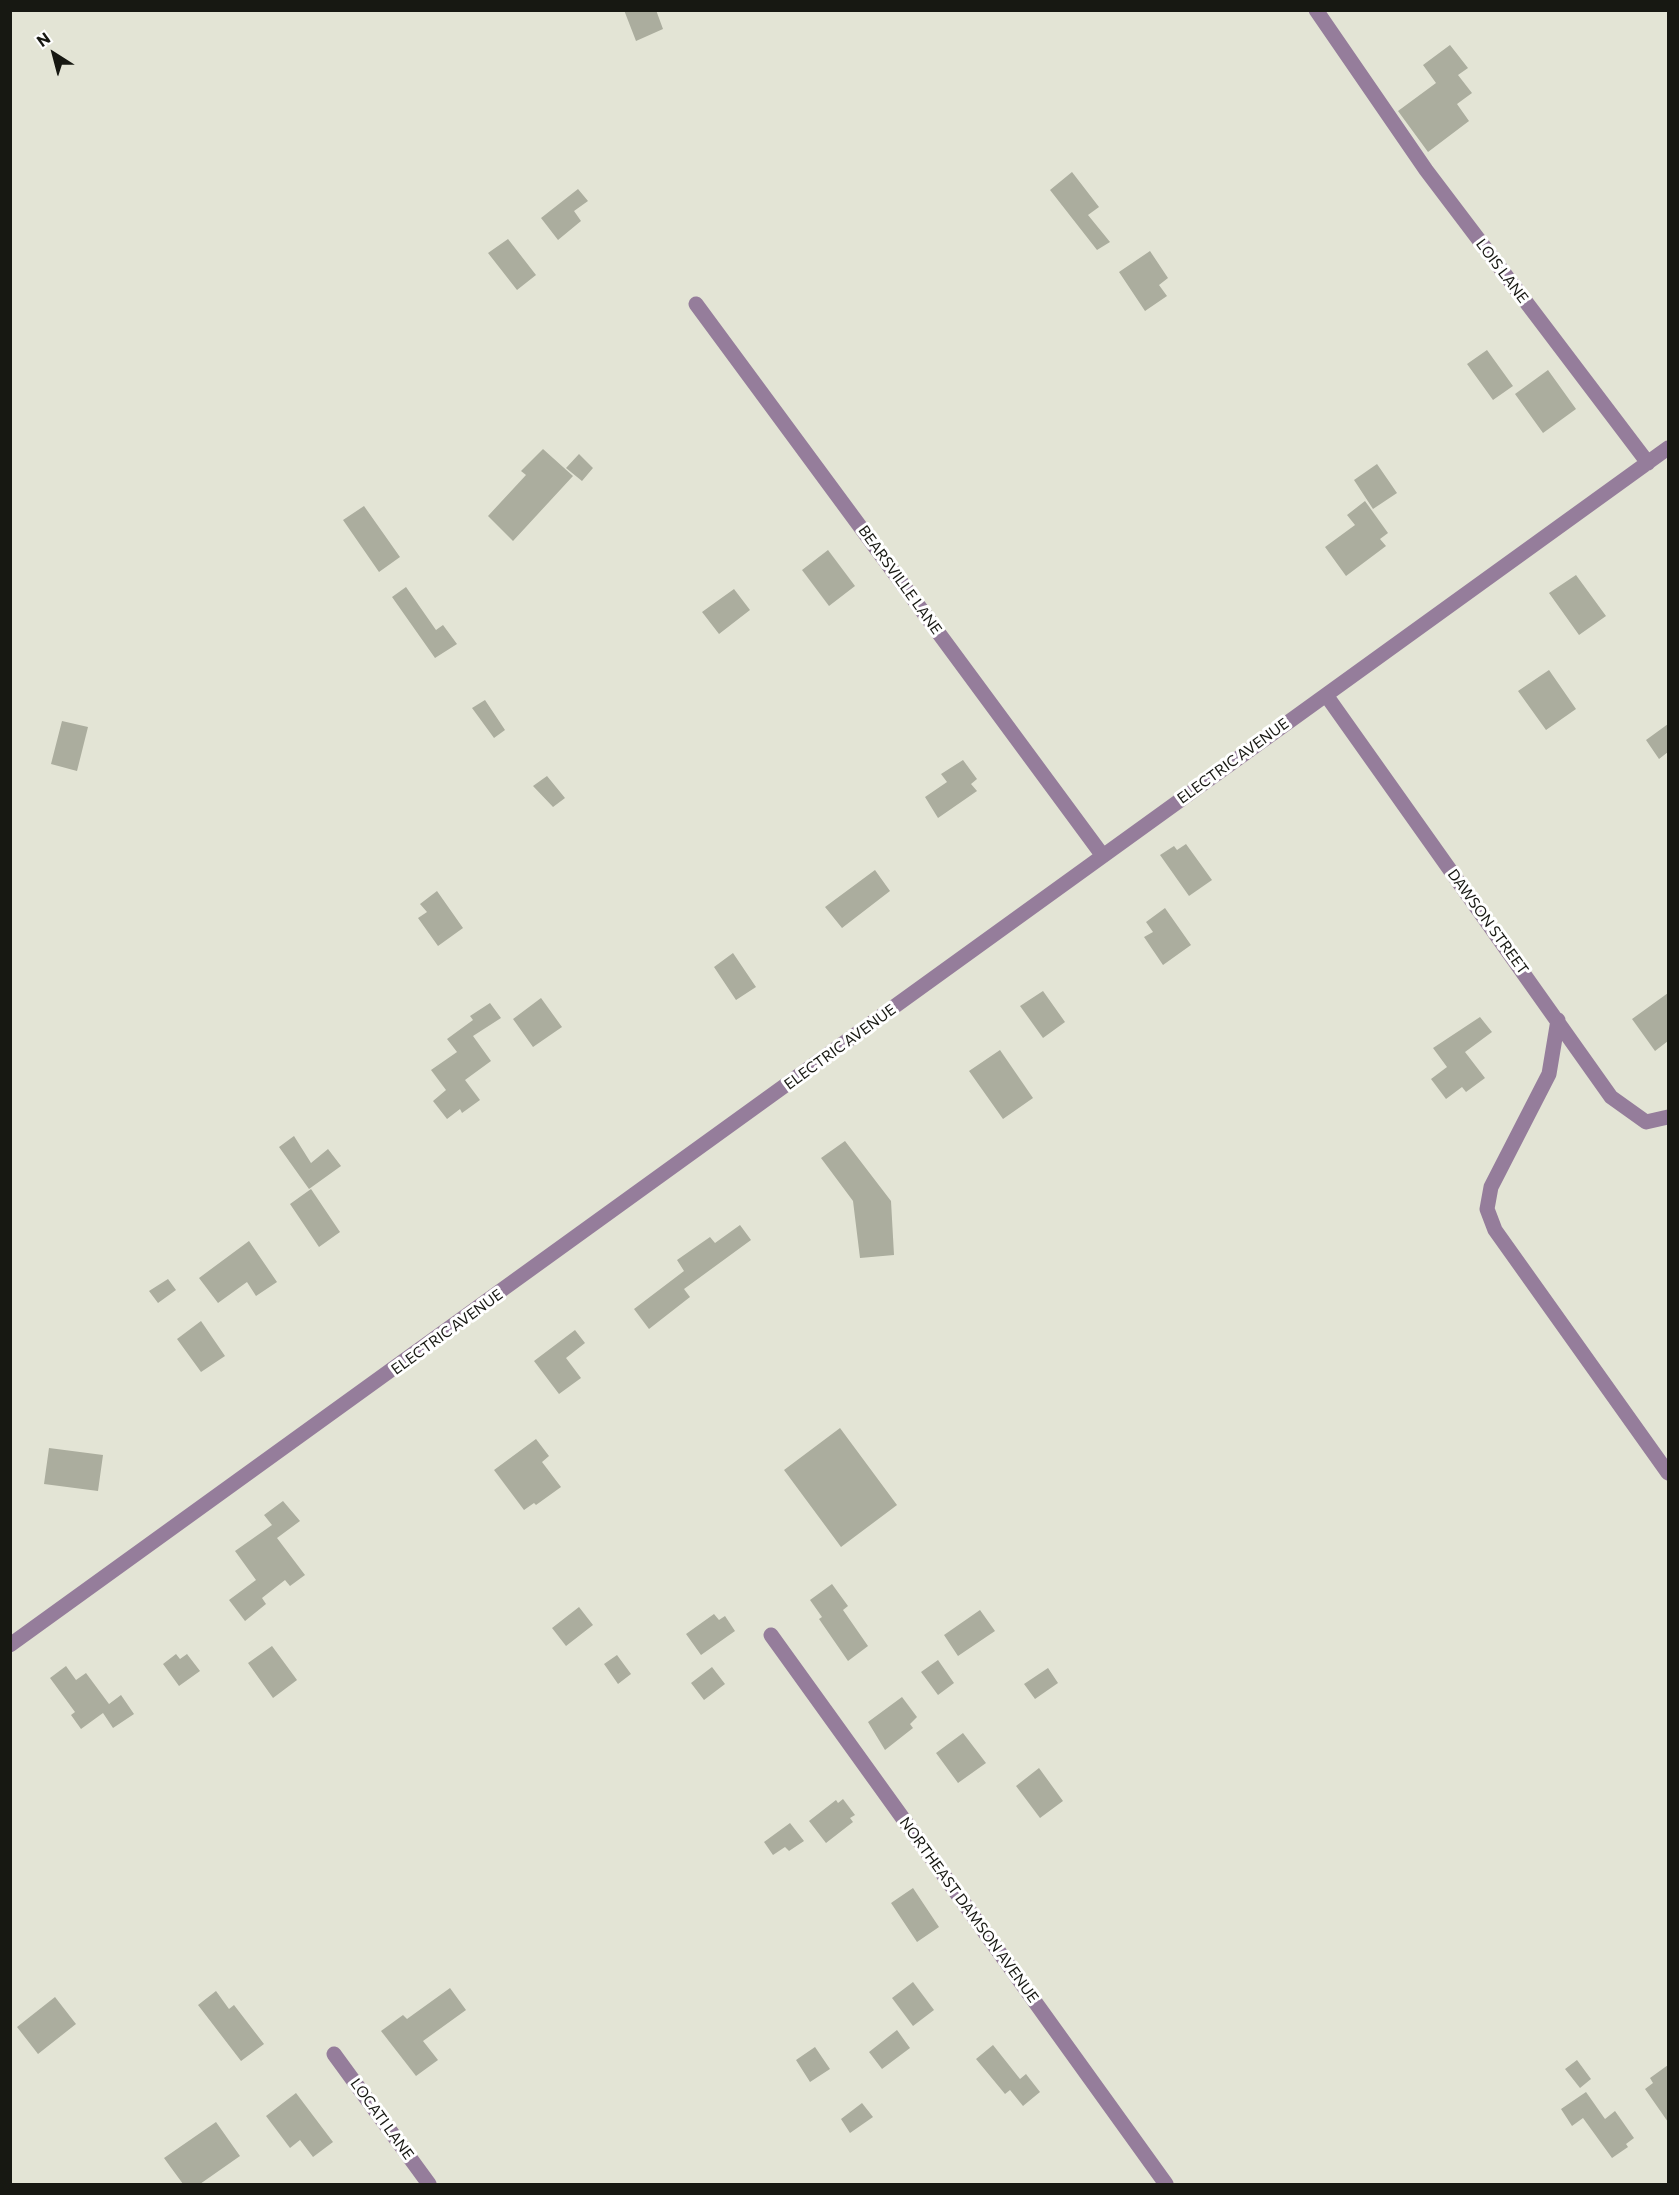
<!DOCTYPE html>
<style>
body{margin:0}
#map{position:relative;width:1679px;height:2195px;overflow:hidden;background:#e3e4d5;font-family:Commissioner,sans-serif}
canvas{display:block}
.frame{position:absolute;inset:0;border:12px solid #171812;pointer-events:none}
.north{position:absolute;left:24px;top:24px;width:60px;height:60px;-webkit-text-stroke:4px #fff;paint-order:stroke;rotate:324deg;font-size:16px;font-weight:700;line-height:24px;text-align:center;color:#171812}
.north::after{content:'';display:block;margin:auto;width:21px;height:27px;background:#171812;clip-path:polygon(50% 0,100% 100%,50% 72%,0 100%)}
</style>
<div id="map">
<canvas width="1679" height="2195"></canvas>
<div class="frame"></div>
<div class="north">N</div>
</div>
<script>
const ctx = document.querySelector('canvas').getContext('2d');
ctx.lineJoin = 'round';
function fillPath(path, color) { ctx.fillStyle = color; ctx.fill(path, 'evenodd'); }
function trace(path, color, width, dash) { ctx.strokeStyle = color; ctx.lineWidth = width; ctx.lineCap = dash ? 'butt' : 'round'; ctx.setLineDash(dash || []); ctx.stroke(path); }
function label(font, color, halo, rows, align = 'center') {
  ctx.font = font + ' Commissioner,sans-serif'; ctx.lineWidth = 6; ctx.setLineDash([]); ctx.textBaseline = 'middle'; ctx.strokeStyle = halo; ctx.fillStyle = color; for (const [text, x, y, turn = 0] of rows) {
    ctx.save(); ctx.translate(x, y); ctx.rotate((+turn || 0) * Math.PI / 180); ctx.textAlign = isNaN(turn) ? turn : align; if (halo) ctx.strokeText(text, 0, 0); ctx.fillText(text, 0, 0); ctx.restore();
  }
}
const building = new Path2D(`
 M624,10H656L663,29L636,41Z
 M1450,45L1468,68L1458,75L1472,93L1457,104L1469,121L1428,152L1398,111L1436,83L1423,65Z
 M1072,172L1099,207L1088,215L1110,242L1097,250L1050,190Z
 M578,189L588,201L574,211L581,221L558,240L541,218Z
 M508,239L536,275L517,290L488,253Z
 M1150,251L1168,278L1159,285L1167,296L1145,311L1119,272Z
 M1487,350L1513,386L1493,400L1467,364Z
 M1548,370L1576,409L1543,433L1515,394Z
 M543,449L573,476L513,541L488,516L526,475L521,471Z
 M579,454L593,468L582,481L566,468Z
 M1377,464L1397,493L1373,509L1354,480Z
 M1365,501L1388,533L1380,539L1386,546L1346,576L1325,547L1355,525L1347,515Z
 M364,506L400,557L379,572L343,520Z
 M828,550L855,586L829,606L802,570Z
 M1576,575L1606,616L1579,635L1549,593Z
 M406,587L436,630L443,625L457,644L435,658L392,597Z
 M734,589L750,610L719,634L702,612Z
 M1549,670L1576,709L1546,730L1518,691Z
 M485,700L505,730L494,738L472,708Z
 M62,721L88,727L77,771L51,764Z
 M1668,724V752L1659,759L1646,740Z
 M963,760L977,779L971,784L977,791L938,818L925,797L947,782L941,774Z
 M547,776L565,798L553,807L533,786Z
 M1186,844L1212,880L1189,896L1160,855L1174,846L1177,850Z
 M875,870L890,891L842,928L825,907Z
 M437,891L463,928L438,946L418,918L427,912L420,904Z
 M1165,908L1191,945L1163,965L1144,937L1153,932L1146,922Z
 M733,953L756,987L736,1000L714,967Z
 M1043,991L1065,1022L1043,1038L1020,1006Z
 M1668,993V1041L1655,1051L1632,1019Z
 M541,998L562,1027L533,1047L513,1019Z
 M490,1003L501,1018L473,1036L491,1061L465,1080L480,1100L462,1113L460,1109L447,1119L433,1101L446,1090L431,1070L457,1052L447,1039L473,1020L470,1016Z
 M1480,1017L1492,1032L1465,1052L1485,1078L1466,1092L1462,1087L1446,1099L1431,1079L1447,1067L1433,1048Z
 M1000,1050L1033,1098L1003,1119L969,1071Z
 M294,1136L311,1163L328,1149L341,1166L309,1189L279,1147Z
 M845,1141L891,1201L894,1255L860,1258L853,1201L821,1158Z
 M311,1189L340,1232L319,1247L290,1204Z
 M740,1225L751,1240L684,1289L690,1297L649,1329L634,1309L684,1271L677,1260L710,1237L715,1243Z
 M249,1241L277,1282L256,1296L247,1282L218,1303L199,1278Z
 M168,1279L176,1290L158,1303L149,1291Z
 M201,1321L225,1356L201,1372L177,1339Z
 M575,1330L585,1343L566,1358L581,1378L559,1394L534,1361Z
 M840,1428L897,1505L841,1547L784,1470Z
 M536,1439L549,1456L542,1462L561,1487L536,1505L534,1503L524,1510L494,1470Z
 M49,1448L103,1455L98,1491L44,1484Z
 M283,1501L300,1521L277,1538L305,1575L290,1586L285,1580L262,1598L266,1604L245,1621L229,1600L256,1580L235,1551L272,1525L264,1515Z
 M832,1584L848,1606L843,1610L868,1646L848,1661L819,1619L822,1617L810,1600Z
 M579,1607L593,1625L566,1646L552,1628Z
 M980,1610L995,1631L958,1656L944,1635Z
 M714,1614L719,1620L725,1616L735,1631L701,1655L686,1634Z
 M272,1646L297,1680L273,1698L248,1663Z
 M176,1654L180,1659L187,1654L200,1671L179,1686L163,1664Z
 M617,1655L631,1674L618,1684L604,1664Z
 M938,1660L954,1683L938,1695L921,1672Z
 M66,1666L76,1680L86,1673L109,1704L121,1695L134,1714L113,1728L103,1713L81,1729L71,1715L75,1712L50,1678Z
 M712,1667L725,1684L704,1700L691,1683Z
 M1048,1668L1058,1683L1035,1699L1024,1684Z
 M902,1697L917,1717L910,1724L913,1728L885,1750L868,1722Z
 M963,1733L986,1763L958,1783L936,1753Z
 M1039,1768L1063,1801L1040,1818L1016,1786Z
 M843,1799L855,1815L850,1818L853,1822L826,1843L809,1821L836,1800L838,1803Z
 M790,1823L804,1841L789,1851L785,1847L773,1855L764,1842Z
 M913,1888L939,1927L917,1942L891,1903Z
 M913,1982L934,2010L913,2026L892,1998Z
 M450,1988L466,2010L423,2041L438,2060L416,2076L381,2031L403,2015L407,2019Z
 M216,1991L229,2009L234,2005L264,2044L241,2061L198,2005Z
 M55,1997L76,2024L38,2054L17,2027Z
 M897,2030L910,2048L882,2069L869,2052Z
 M993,2045L1020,2079L1026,2074L1040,2092L1023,2106L1010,2090L1005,2094L976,2059Z
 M815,2047L830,2069L810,2082L796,2060Z
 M1577,2060L1591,2079L1580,2088L1565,2069Z
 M1668,2065V2122L1645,2089L1653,2083L1650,2078Z
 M1586,2092L1605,2119L1615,2111L1634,2138L1626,2144L1628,2147L1612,2158L1583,2118L1572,2126L1561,2109Z
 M296,2093L333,2142L313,2157L300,2140L290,2148L266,2116Z
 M862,2103L873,2117L850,2133L841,2119Z
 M216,2122L240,2156L200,2184H183L164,2158Z`);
const minor = new Path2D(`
 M1316,10L1426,170L1648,463
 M696,304L1103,856
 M1326,695L1611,1097L1646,1122L1668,1117
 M1558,1020L1549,1074L1491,1187L1487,1209L1495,1230L1668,1473
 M771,1635L1166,2184
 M10,1645L1668,448
 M334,2054L429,2184`);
const streetNames = [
 ["LOIS LANE",1502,271,53],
 ["BEARSVILLE LANE",900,580,54],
 ["ELECTRIC AVENUE",1233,761,-36],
 ["DAWSON STREET",1488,922,54],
 ["ELECTRIC AVENUE",840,1047,-36],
 ["ELECTRIC AVENUE",447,1332,-36],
 ["NORTHEAST DAMSON AVENUE",969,1910,54],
 ["LOCATI LANE",382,2119,54]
];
fillPath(building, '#abad9e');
trace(minor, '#957d9b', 15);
label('15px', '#171812', '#fff', streetNames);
</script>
